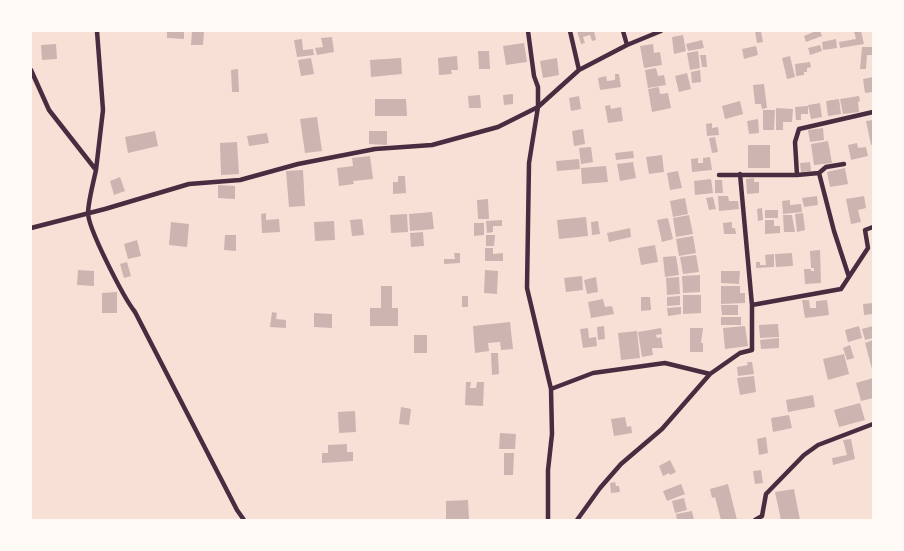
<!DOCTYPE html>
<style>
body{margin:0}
#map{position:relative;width:904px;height:551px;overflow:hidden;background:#f7e1d7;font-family:Ubuntu,sans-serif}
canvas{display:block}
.frame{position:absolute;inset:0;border:32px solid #fffaf5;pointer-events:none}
</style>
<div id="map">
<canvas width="904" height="551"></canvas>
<div class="frame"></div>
</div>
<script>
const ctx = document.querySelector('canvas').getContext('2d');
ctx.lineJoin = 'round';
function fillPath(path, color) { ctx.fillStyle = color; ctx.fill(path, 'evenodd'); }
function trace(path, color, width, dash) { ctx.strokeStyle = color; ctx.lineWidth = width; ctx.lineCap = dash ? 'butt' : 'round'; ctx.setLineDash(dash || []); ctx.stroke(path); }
const building = new Path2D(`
 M167,31H184V39L167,38Z
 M192,31H204L203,45H191Z
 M577,31H594L596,40L592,41L590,35L583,37L585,43L581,44Z
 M755,31H761L763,42L757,43Z
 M816,31H820L822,36L806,42L804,36Z
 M854,31H861L864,44L840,48L839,42L856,39Z
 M683,35L686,51L674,54L672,37Z
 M332,37L334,52L317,55L315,48L323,47L321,38Z
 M302,39L303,50L313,49L314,55L297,57L294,40Z
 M836,39L837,48L823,50L822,42Z
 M702,40L704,48L688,51L686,44Z
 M524,43L527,62L506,65L503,46Z
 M56,44L57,59L42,60L41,45Z
 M653,44L654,53L660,52L662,65L644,68L640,46Z
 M820,45L822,51L810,55L808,48Z
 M756,46L758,55L744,59L742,49Z
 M862,47H872V55H867L866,69H860Z
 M478,51H489L490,69H479Z
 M698,51L700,68L690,70L687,53Z
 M700,55H706L707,67H702Z
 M457,56L458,70H451L452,74L439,75L438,58Z
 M790,56L795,77L787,79L782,58Z
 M311,58L314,74L301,76L298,60Z
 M401,58L402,74L371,77L370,60Z
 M557,58L559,75L543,78L540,61Z
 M810,62L811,67L807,68V72H804V75L796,76L795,64Z
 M656,68L658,76L664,75L666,85L648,88L645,70Z
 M238,69L239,92H232L231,70Z
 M700,70L701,82L692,83L691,72Z
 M687,73L691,89L679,92L675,76Z
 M615,74H619L621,87L600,90L598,78L606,76L607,81L615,80Z
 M873,77V92L865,93L863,79Z
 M764,84L767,108L762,109L761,104H755L753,85Z
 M659,87L660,94L668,93L671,108L652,112L648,89Z
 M513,94V104L504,105L503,95Z
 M480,95L481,108H469L468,96Z
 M579,96L581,109L571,111L569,98Z
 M859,96L860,101L858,102L859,112L843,114L840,99Z
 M375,99H406L407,116H375Z
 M839,99L841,114L828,116L826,101Z
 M740,101L743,114L725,119L722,106Z
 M820,103L822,117L811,119L808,105Z
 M610,105L611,109L621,107L623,121L608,123L605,106Z
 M808,106V114H801V120H796L795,107Z
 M776,108L793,109L792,122H783V130H776Z
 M763,110H775L774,130H763Z
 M317,117L322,151L305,153L300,119Z
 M758,119L759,133L749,134L747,121Z
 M873,120V144L871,145L866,121Z
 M712,123V128L718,127L719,135L707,136L706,124Z
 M823,128L824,140L810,142L808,130Z
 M583,129L585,144L574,146L572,131Z
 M155,131L158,146L128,153L125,137Z
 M369,131H387V145L369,144Z
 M267,133L269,143L249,146L247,136Z
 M715,137L718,152L712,153L709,138Z
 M828,141L832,163L814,165L811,144Z
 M237,142L239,174L221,175L220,143Z
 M857,143L858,148L866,147L868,156L851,160L848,145Z
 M748,145H770V168H748Z
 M591,147L593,162L581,164L579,148Z
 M633,151L634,158L616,160L615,153Z
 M662,155L664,172L649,174L646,157Z
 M370,156L373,179L353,181L354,184L339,186L337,168L353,166L352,158Z
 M710,157L712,170L692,172L691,159L698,158V163H703V158Z
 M579,159L580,169L557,171L556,161Z
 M633,162L636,178L620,181L617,164Z
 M810,162L811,171L801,172L800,163Z
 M606,166L608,182L582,184L581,168Z
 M845,168L848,184L830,187L827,172Z
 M303,170L305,206L289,207L286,171Z
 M678,171L682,188L670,190L667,173Z
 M398,176H405L406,193L393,194V182H398Z
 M120,177L125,191L114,195L110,181Z
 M754,178V182H759V193L747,194L746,179Z
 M711,179L713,193L695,195L694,181Z
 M715,180H722L723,193H715Z
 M218,185L235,186V199L218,198Z
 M718,196H728L729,201H738L739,209L719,211Z
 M817,196L818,205L804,207L802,198Z
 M864,196L866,208L858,210L861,222L851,224L846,199Z
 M713,197L716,209L709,210L706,198Z
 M685,198L688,214L673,217L670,201Z
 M488,199L489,219H478L477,200Z
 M790,200V205L801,204L802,212L783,214L782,201Z
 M762,208L763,220L758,221L757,209Z
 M765,210H778V218H765Z
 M432,212L434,229L410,231L409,214Z
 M266,213V220L279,219L280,232L262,233L261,214Z
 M803,213L805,230L797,232L795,214Z
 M407,214L408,232L391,233L390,215Z
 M689,215L693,234L676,237L673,218Z
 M783,215H792L795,232H784Z
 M586,217L588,236L559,239L557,220Z
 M668,218L673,239L662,242L657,220Z
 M362,219L364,235L352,236L350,220Z
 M502,220V226H493V232L487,233L486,221Z
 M765,220H774V226H780V233L765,234Z
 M334,221L335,240L315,241L314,222Z
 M598,221L600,234L592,235L591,222Z
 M171,222L189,224L187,247L169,245Z
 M732,222V228H735L736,234H724L723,223Z
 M474,223H484V235L474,236Z
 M630,228L631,237L609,242L607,233Z
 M423,232L424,246L411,247L410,233Z
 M225,235H236V251L224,250Z
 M486,235H495L494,246H486Z
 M693,236L696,253L679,256L676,239Z
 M137,240L141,256L128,259L124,244Z
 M655,245L658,262L641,265L638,248Z
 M485,248H493V254L503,253V261H485Z
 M820,250L821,283L805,284L804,269H811V271H814V268H811L810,251Z
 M454,253H460V263L444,264V259H455Z
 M792,253L793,266L776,267L775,254Z
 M774,254V267L756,268V262H760V265H766L765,255Z
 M696,255L699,272L683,274L680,257Z
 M676,256L679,275L665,277L663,257Z
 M127,262L131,276L124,278L120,264Z
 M78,270L94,271V286L77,285Z
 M485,270L498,271L497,294L484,293Z
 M721,271H740L739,284L721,283Z
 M700,275V292L683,293L682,276Z
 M582,276L583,290L566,292L564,278Z
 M596,277L598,292L587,294L584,280Z
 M679,277L680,294L667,295L666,278Z
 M381,286H392V308H398V326H370V308H381Z
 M721,286H740V293H745V303L721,304Z
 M117,292V313H102V293Z
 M683,295H701V313L683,314Z
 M462,296H468V307H462Z
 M680,296V305L667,306V297Z
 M641,297H650L651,310L641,311Z
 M603,299L605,307L612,306L614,314L591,318L588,302Z
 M802,300H809L810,308H816V301L827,300L829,315L805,318Z
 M873,303V314L864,315L863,304Z
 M721,305H738V315H722Z
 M681,307V314L668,316L667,308Z
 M272,312L277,313L276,319L286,320V328L270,327Z
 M314,313L332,314V328L314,327Z
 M721,317H741V325H721Z
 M510,322L513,349L501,350L500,342L488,343L489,351L475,353L473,326Z
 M778,324L779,337L760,338L759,325Z
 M604,326L605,339L598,340L597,327Z
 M745,326L748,346L725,349L723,328Z
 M859,326L862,338L848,342L845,330Z
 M873,326V338L865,340L862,329Z
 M588,328L589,338L596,337L597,346L583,348L580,329Z
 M661,328L662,334L656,335L657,338L661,337L663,348H652L653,355L642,357L638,332Z
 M690,328H703L701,343H703V352H690Z
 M637,331L640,358L621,360L618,333Z
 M414,335H427V353H414Z
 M779,338V348L761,349L760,340Z
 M873,340V369H872L865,343Z
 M850,345L854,358L847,360L843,348Z
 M491,353H498L499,374L492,375Z
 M844,354L849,374L828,380L823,359Z
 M747,362H752L754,374L738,376L737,367L748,365Z
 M754,376L756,392L740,395L737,378Z
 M873,378V398L861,401L856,383Z
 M466,382H471L470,388H476L477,382H484L483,406L465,405Z
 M813,395L815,407L788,412L786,400Z
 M860,403L865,420L839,427L834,410Z
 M401,407L411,409L409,425L399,424Z
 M355,411L356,432L339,433L338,412Z
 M789,415L792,428L773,432L771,418Z
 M625,417L627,427L631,426L632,433L614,436L611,419Z
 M500,433L516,434L515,449H499Z
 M766,437L768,453L759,455L757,439Z
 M851,439L855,459L833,465L832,458L847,455L843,440Z
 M347,444V452H353V461L322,463V453H328V445Z
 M504,453H514L513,475H504Z
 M670,460L676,472L670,475L669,473L663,476L659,466Z
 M761,470L763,483L755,484L753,471Z
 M615,482L616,486H619L620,492L611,493L610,483Z
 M681,484L685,494L667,501L663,491Z
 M728,484L737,520H721L715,497L712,498L710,489Z
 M794,489L800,520H781L775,492Z
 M684,498L687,510L675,513L672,501Z
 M468,500L469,519L446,520V501Z
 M692,511L694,520H677L676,514Z`);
const minor = new Path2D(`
 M528,31L534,76L538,87V107L529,163L527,288L551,389L552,434L548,470V520
 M570,31L579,70
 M623,31L627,45
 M31,70L49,110L96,170C93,184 89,198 88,212C87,227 124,298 135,312L237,510L244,520
 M844,164L826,167L819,173L797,175L795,142L799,129L873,112
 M96,170L103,110L97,31
 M819,173L834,231L849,277
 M740,174L752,305
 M719,175H797
 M31,228L105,209L189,184L240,180L298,164L375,149L432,145L498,127L538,107L579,70L627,45L661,31
 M551,389L593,373L665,363L710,374L740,353L752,350V305L841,289L868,248L865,230L873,227
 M577,520L600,488L621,464L662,429L710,374
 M755,520L762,516L766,494L804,455L818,445L873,424`);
fillPath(building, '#ccb4b1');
trace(minor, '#4a2c40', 4.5);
</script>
